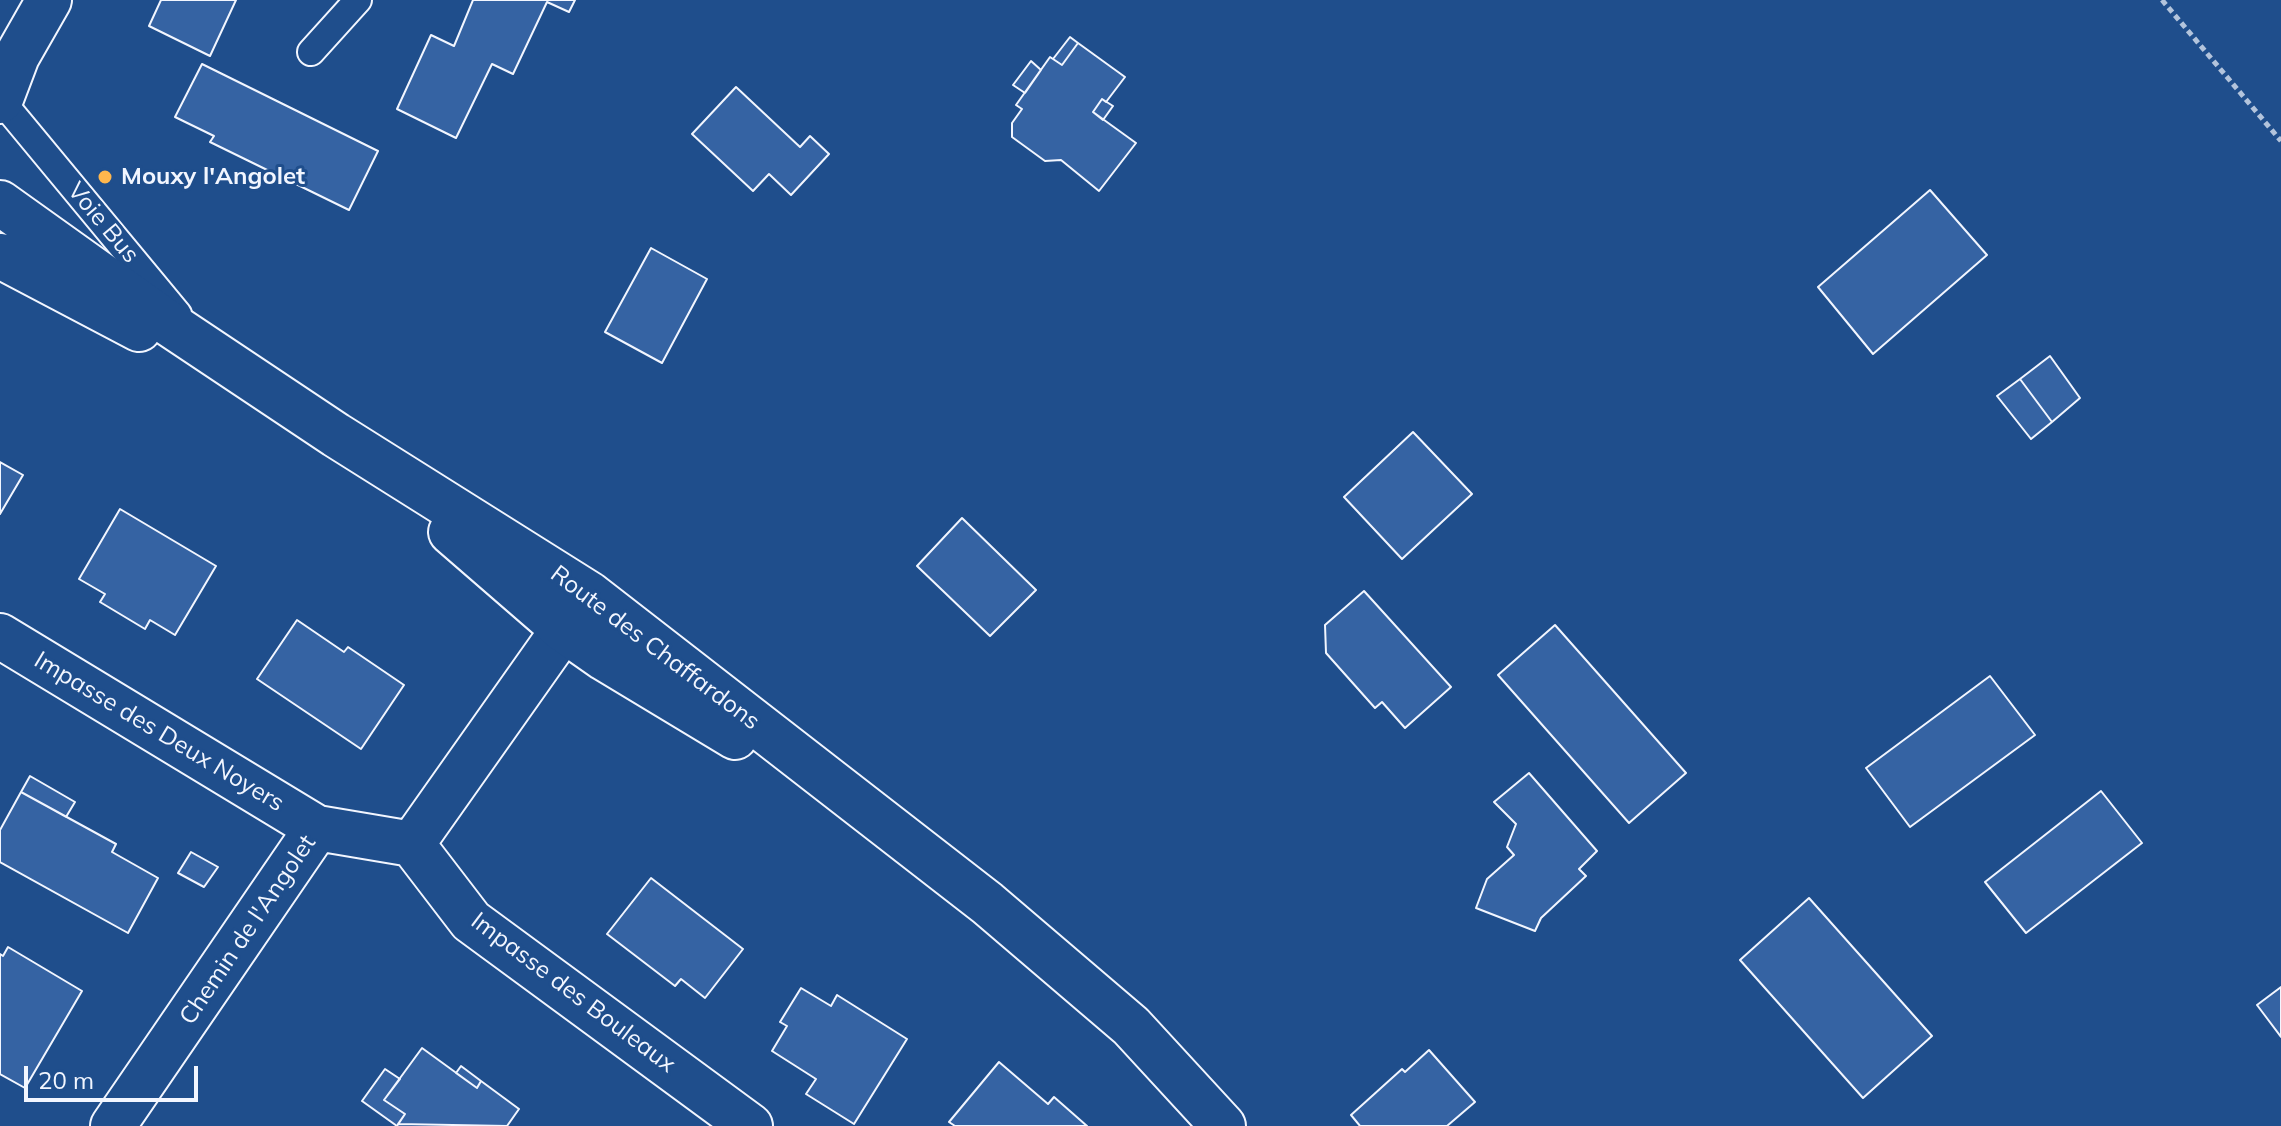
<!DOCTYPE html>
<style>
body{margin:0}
#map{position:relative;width:2281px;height:1126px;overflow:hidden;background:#1f4e8c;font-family:Mulish,sans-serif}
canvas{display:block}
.scale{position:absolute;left:24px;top:1066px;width:174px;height:36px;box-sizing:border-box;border:4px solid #f2f6ff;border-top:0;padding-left:10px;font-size:24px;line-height:28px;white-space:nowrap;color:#f2f6ff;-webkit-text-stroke:6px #1f4e8c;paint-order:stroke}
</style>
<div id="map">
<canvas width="2281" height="1126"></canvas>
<div class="scale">20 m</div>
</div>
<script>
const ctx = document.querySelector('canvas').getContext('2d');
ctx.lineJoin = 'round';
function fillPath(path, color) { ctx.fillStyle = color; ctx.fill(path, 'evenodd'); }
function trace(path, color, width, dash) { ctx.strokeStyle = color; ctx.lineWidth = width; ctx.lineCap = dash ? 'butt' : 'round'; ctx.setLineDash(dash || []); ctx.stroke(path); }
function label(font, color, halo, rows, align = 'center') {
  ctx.font = font + ' Mulish,sans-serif'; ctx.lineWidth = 6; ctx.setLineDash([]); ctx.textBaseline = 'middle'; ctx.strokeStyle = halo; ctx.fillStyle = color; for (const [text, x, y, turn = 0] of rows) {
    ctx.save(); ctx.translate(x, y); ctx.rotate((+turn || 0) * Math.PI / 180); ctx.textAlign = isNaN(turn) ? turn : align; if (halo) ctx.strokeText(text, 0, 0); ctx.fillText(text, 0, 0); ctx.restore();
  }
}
const building = new Path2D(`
 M161,0H236L210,56L149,26Z
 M473,0H575L569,12L547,2L513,74L492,64L456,138L397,109L431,35L454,46Z
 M1070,37L1078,43L1062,65L1053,59Z
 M1078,43L1125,77L1106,102L1102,99L1093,112L1136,143L1099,191L1061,160L1045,161L1012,137V123L1022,109L1016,105L1050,57L1062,65Z
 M1031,61L1041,70L1025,93L1013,85Z
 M202,64L378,151L349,210L210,142L214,136L175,117Z
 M736,87L800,147L810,136L829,154L791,195L769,174L753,191L692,134Z
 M1102,99L1113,106L1103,120L1093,112Z
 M1930,190L1987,255L1873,354L1818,287Z
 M651,248L707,279L662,363L605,332Z
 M2050,356L2080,398L2052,422L2020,379Z
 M2020,379L2052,422L2031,439L1997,396Z
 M1413,432L1472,494L1402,559L1344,497Z
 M0,462L23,475L0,514Z
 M120,509L216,566L175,635L150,620L145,629L100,602L105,594L79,579Z
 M962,518L1036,590L990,636L917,566Z
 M1364,591L1451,687L1405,728L1382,702L1375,708L1326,653L1325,625Z
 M297,620L344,652L348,647L404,685L361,749L257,679Z
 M1555,625L1686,773L1629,823L1498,675Z
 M1990,676L2035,735L1910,827L1866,768Z
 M1529,773L1597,851L1579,869L1586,876L1541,918L1535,931L1476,908L1487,879L1514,855L1507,847L1516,824L1494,802Z
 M30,776L75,802L66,817L21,792Z
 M2101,791L2142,843L2026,933L1985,882Z
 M21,792L116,844L112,852L158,878L128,933L0,862V830Z
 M191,852L218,867L204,887L178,873Z
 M651,878L743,949L705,998L681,979L675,986L607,934Z
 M1809,898L1932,1036L1863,1098L1740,960Z
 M8,947L82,991L25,1088L0,1074V954L3,956Z
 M2281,987V1037L2257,1005Z
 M801,988L831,1006L837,995L907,1039L854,1124L806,1094L816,1079L772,1051L787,1026L780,1022Z
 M422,1048L477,1088L481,1081L519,1109L507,1126L398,1124L405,1114L384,1100Z
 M1429,1050L1475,1102L1447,1126H1360L1351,1115L1402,1069L1405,1072Z
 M999,1062L1048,1104L1054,1097L1087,1126H955L949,1122Z
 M461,1066L481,1081L477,1088L456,1073Z
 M385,1069L400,1079L384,1100L405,1114L397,1126L362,1101Z`);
const path = new Path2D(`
 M2162,0L2281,141`);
const lane = new Path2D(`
 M311,52L358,0
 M0,99L178,314`);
const street = new Path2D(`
 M0,101L17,56L49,0
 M0,636L317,828
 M412,844L471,921L750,1126
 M113,1126L317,828L412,844L585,599`);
const secondary = new Path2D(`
 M0,203L168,323L336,435L589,594L987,903L1131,1026L1223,1126
 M0,256L139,329
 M451,532L564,630L604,658L735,737`);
const markers = [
 [105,177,8,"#ffb74d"]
];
const poiNames = [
 ["Mouxy l'Angolet",121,177]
];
const streetNames = [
 ["Voie Bus",103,223,50],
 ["Route des Chaffardons",655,648,37],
 ["Impasse des Deux Noyers",159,732,31],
 ["Chemin de l'Angolet",248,930,-56],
 ["Impasse des Bouleaux",573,993,37]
];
fillPath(building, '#3563a3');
trace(building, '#f2f6ff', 2);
trace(lane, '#f2f6ff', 30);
trace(street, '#f2f6ff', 48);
trace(secondary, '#f2f6ff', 48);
trace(path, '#b3c4dc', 5, [6, 4]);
trace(lane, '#1f4e8c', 26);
trace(street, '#1f4e8c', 44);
trace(secondary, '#1f4e8c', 44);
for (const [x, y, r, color] of markers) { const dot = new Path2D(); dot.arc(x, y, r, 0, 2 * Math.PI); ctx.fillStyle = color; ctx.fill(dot); trace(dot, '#1f4e8c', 3); }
label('bold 24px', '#f2f6ff', '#1f4e8c', poiNames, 'left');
label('24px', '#f2f6ff', '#1f4e8c', streetNames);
</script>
